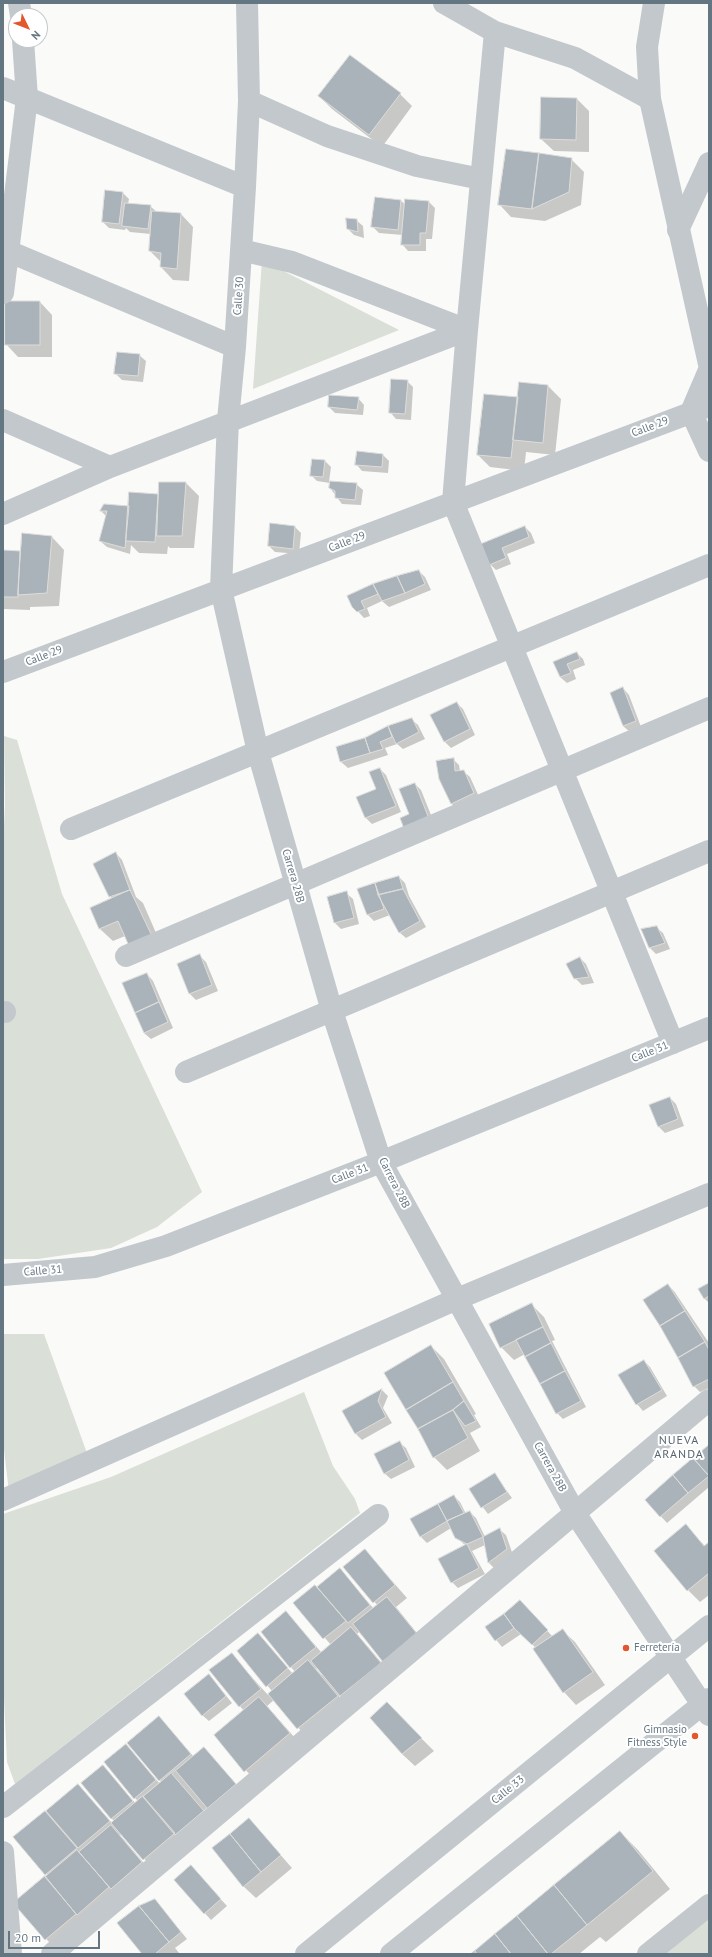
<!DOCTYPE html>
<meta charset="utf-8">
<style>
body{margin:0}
#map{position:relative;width:712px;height:1957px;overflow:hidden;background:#fafaf8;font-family:"PT Sans",sans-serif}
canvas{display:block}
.frame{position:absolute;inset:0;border:4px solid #657683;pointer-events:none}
.north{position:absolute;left:8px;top:8px;width:40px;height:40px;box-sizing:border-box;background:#fff;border:1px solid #c1c8cd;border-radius:50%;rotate:133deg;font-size:11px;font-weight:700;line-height:16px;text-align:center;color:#657683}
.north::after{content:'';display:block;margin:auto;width:14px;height:18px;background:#e4572e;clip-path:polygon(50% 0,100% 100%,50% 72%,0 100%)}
.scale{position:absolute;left:8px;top:1931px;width:92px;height:18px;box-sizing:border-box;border:2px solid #657683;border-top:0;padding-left:5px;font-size:12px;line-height:14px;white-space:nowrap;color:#657683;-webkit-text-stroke:3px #fff;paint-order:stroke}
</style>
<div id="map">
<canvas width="712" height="1957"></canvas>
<div class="frame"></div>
<div class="north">N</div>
<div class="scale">20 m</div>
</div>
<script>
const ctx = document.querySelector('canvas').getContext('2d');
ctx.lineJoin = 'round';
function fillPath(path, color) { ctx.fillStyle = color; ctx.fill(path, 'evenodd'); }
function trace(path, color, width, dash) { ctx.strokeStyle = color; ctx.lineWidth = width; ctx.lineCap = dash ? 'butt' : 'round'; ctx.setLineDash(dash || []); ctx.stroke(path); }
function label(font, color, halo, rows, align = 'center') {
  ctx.font = font + ' "PT Sans",sans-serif'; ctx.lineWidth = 4; ctx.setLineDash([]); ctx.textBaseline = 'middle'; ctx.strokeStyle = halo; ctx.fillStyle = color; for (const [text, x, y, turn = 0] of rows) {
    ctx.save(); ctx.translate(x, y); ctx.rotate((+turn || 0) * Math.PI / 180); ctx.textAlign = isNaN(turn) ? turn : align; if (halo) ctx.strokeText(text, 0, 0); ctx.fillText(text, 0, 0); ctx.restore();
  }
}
const green = new Path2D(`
 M262,260L399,330L253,389Z
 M4,736L17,740L62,894L202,1192L157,1227L111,1248L38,1259H3V847L5,805Z
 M3,1334H44L88,1456L9,1492L3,1441Z
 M304,1392L333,1466L355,1499L360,1513L15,1784L7,1762L3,1678V1514L111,1477Z
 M709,1916V1954H661Z`);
const shadow = new Path2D(`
 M400,94L412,106L382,147L332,109L319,96Z
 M577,99L589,111V152L554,151L541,139Z
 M571,159L584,172L581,205L545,221L511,217L499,204Z
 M123,193L129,199L128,204L150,206L157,212L181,214L193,227L189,281L173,280L161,267V262L150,251L151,234L130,232L126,228L125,230L109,228L103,222Z
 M376,198L401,201L406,205L429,202L435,208L432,239H426V251H408L402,244L403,235L379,233L372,226Z
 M356,220L363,226L364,238L354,235L348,229Z
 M40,302L52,315V357H18L6,344Z
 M139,355L146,361L143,382L122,380L115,373Z
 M407,381L413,387L411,420L396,419L390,412Z
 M520,383L548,386L561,399L555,455L526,452L524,471L490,467L478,455L519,398Z
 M358,398L364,405L363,415L335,413L329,407Z
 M383,455L389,461L388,473L362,471L356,464Z
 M325,461L331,467L329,482L356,484L363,490L361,505L342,504L330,488V483L317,481L311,475Z
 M160,483H186L199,496L194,548H170L168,546L167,554L139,553L131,545L130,554L107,547L100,541L107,517L101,511L105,505L129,507L130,493L159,495Z
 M295,527L301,533L299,554L275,552L269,546Z
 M525,527L531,533L535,543L507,554L511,564L496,570L490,564L482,544Z
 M52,537L64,550L59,606L30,607V610L3,609V551L19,552L22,554Z
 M419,571L425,577L431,590L389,607L382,601L367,608L370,616L364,618L353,606L348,596L374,585Z
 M577,653L583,659L585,665L573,670L576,679L567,683L560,677L555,662Z
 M623,688L629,695L641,727L630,732L623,726Z
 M457,703L463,709L475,735L451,748L444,741Z
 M411,719L418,725L425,739L403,749L397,744L385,748L388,755L348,768L341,762L366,739L388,727Z
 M453,759L459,765L460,771H463L470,777L480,799L458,810L451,803Z
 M380,769L386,775L401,812L372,824L366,818L358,797L377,789Z
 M415,784L421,790L437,830L411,815Z
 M116,853L122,860L136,897L143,903L163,949L125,936L113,941L100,929L91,909L112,899L110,896Z
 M399,877L405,883L409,896L426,927L406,938L399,932L390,915L374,921L368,915L359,890Z
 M346,893L353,899L359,924L341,929L335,923Z
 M656,927L663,933L670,949L656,954L650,948L642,930Z
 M199,955L206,962L218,991L196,1000L190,994L178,964Z
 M580,958L586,964L594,983L582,985L575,978Z
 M147,974L153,981L173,1028L151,1039L144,1033Z
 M670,1098L676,1104L684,1126L665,1133L659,1127L650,1105Z
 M709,1284V1303L704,1298Z
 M668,1285L674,1291L709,1343V1388L700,1392L694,1386Z
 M532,1305L544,1317L555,1340L552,1341L586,1407L563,1419L557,1413L525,1354L514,1360L501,1347Z
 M431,1346L444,1359L476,1414L474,1415L481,1427L470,1433L480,1451L447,1470L434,1457L385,1373Z
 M644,1361L650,1367L667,1396L643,1411L637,1404Z
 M382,1390L388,1396L383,1408L392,1423L362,1440L356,1434L344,1411Z
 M399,1442L406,1448L415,1467L391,1479L384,1473Z
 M709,1446V1487L667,1523L646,1500Z
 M494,1474L512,1498L488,1514L470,1490Z
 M454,1496L460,1502L466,1514L470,1512L476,1518L485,1537L499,1529L506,1535L513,1555L495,1569L489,1563L485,1545L472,1551L485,1574L458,1588L452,1582L466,1546L456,1537L451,1528L427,1543L421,1537Z
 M686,1526L705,1546L709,1544V1595L700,1602L688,1590Z
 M365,1550L407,1598L396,1607L429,1648L361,1635L359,1632L357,1634L393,1676L354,1708L340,1695L339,1696L350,1709L310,1741L274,1700L267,1706L302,1746L258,1784L215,1735L244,1711L211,1671L231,1654L268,1695L272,1691L238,1651L258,1634L293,1674L295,1672L291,1667L286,1612L322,1653L331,1645L295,1603L317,1588L339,1569L374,1609L378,1606L345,1567ZM318,1668L323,1674L322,1675L316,1669Z
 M520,1602L553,1637L562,1630L575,1642L605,1685L576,1705L564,1692L534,1650L536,1648L521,1634L502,1647L486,1627Z
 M215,1682L232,1703L209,1721L202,1715Z
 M387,1704L434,1751L415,1766L402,1754Z
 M159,1717L194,1757L204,1749L248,1797L156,1872L122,1834L120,1835L154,1875L58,1952L14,1903L48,1876L14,1838L78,1785L112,1823L114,1821L82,1784L103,1766L136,1804L139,1802L135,1798L126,1745L160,1784L162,1783L160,1780Z
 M249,1819L292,1868L256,1898L243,1886Z
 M620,1832L638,1850L670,1889L606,1942L600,1937L579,1954H470Z
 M197,1873L227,1906L211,1920L175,1880Z
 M161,1907L187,1939L175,1948L180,1954H143Z`);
const building = new Path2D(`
 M350,55L401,93L369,135L318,96Z
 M541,97L577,98L576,140L540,139Z
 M506,149L539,153L532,209L498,205Z
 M539,153L572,158L569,192L532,209Z
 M105,190L123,192L119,224L102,222Z
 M375,197L401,200L398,230L371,227Z
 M405,199L429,201L426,233H420V245H401Z
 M125,203L151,205L148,229L122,226Z
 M152,211L181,213L177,269L160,267L161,253L149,251Z
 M346,218L357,219L358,232L347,229Z
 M5,301H40V345H5Z
 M117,352L140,354L138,376L114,374Z
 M391,379L408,380L405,414L389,413Z
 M519,382L548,385L543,443L513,440Z
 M484,394L518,397L511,458L477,455Z
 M329,395L359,397L357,410L328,407Z
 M357,451L383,454L382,467L355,465Z
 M312,459L325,460L323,477L310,476Z
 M330,481L357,483L355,500L335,498V491L329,488Z
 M159,482H186L182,536H157Z
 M129,492L158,494L155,542L126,541Z
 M104,504L129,506L125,548L99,541L107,511H100Z
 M270,523L295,526L293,549L268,546Z
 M525,526L529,537L502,548L506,558L489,565L481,544Z
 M22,533L52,536L47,593L18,595Z
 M3,550L20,551L18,597H3Z
 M419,570L425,584L405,593L397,576Z
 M397,576L405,593L382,601L373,584Z
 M373,584L378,594L361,601L365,609L357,612L352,607L347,596Z
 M577,652L580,659L567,664L571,673L560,677L553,662Z
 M623,687L636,721L623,726L610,693Z
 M457,702L470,729L444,742L430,715Z
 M412,718L419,732L396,744L388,726Z
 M388,726L392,737L380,742L383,749L370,753L365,738Z
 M365,738L370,753L340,762L336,747Z
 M454,758L455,771L464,770L474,793L451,804L439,779L436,761Z
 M380,768L396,806L365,818L356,797L376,789L369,772Z
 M415,783L431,824L406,834L400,818L409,814L399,789Z
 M116,852L130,890L109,897L93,864Z
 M399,876L403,889L378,895L375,883Z
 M375,883L384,909L367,915L357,889Z
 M403,889L420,921L399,933L378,895Z
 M130,890L152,936L129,946L118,921L99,929L90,908Z
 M347,891L354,918L334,923L327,897Z
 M657,926L665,943L649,948L641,929Z
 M200,954L212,985L189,994L177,964Z
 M580,957L589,977L574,979L566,964Z
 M147,973L159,1002L135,1013L122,983Z
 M159,1002L168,1022L144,1033L135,1013Z
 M670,1097L678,1119L658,1127L649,1105Z
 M709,1283V1296L704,1299L698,1289Z
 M668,1284L685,1311L660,1326L643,1300Z
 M532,1303L543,1327L500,1348L489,1324Z
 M685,1311L705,1342L678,1358L660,1326Z
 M543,1327L551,1343L525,1357L516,1340Z
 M705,1342L709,1350V1379L693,1387L678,1358Z
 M551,1343L565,1371L540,1384L525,1357Z
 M431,1345L453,1382L406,1410L384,1373Z
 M644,1360L662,1390L636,1405L618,1375Z
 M565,1371L581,1401L556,1414L540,1384Z
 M453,1382L464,1401L453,1410L418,1429L406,1410Z
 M382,1389L378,1401L386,1417L355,1434L342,1411Z
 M464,1401L476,1421L465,1426L453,1410Z
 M453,1410L468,1438L433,1458L418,1429Z
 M400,1441L409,1460L384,1474L374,1454Z
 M709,1445V1476L693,1458Z
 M693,1458L709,1476L688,1493L673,1475Z
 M495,1473L507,1492L481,1508L469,1489Z
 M673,1475L688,1493L660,1517L645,1500Z
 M454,1495L464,1513L447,1521L438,1504Z
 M438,1504L447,1521L420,1537L410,1519Z
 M470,1511L483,1537L467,1544L455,1538L447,1521Z
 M686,1524L704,1546L709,1542V1573L687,1591L654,1551Z
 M500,1528L507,1549L488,1563L483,1537Z
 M467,1544L479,1568L451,1583L438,1559Z
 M365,1549L395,1585L373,1603L343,1567Z
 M340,1568L370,1605L348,1623L317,1587Z
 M315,1585L346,1621L323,1639L293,1603Z
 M387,1597L418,1635L383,1662L353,1624Z
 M520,1600L548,1630L532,1645L514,1628L504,1614Z
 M286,1611L316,1647L290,1668L261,1632Z
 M504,1614L514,1628L495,1641L485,1627Z
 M351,1627L381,1663L340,1696L311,1661Z
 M563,1629L593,1672L563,1693L533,1649Z
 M258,1633L288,1668L266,1687L237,1651Z
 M232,1653L261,1689L239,1707L209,1670Z
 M308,1660L338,1696L297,1729L268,1694Z
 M209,1674L226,1696L202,1716L184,1694Z
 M259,1697L290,1733L244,1772L214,1735Z
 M387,1702L422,1738L402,1754L370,1718Z
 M159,1716L191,1754L159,1781L127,1743Z
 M126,1744L156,1780L134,1799L104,1762Z
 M204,1747L236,1784L204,1811L172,1774Z
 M103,1765L133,1801L111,1819L81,1783Z
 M175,1770L207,1808L175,1835L143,1797Z
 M78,1784L110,1821L78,1848L46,1811Z
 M143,1796L175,1833L143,1860L111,1823Z
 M45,1811L77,1848L45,1875L13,1837Z
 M249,1818L281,1855L261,1872L230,1834Z
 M111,1825L142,1862L111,1889L79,1852Z
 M620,1831L653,1871L587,1925L554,1885Z
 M230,1834L261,1872L243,1887L212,1848Z
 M77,1850L109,1887L77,1915L45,1877Z
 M191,1865L221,1899L204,1914L174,1880Z
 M45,1876L76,1914L45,1940L13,1903Z
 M554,1885L587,1925L551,1954H548L517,1916Z
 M155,1899L181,1932L169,1942L139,1906Z
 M139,1906L169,1942L155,1954H142L117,1923Z
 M517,1916L548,1954H511L495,1934Z
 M495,1934L511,1954H477L475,1951Z`);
const minor = new Path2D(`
 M19,3L21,16
 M247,3L249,101L245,187L235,347L228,420L221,589L258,752L332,1011L381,1162L575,1513L709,1715
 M444,3L495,32L575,58L650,99
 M495,32L467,330L453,502L673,1043
 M3,88L245,187
 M249,101L327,136L417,166L481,179
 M678,230L709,163
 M3,249L235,347
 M241,250L292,262L467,330
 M3,293L27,98L23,40
 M3,420L110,467
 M3,514L110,467L467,330
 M3,672L709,406
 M71,829L709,565
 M126,956L709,708
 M3,1012H5
 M186,1072L709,851
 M3,1275L95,1267L166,1246L381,1162L709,1028
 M3,1500L457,1299L709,1194
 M3,1807L378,1515
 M3,1852L11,1954
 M52,1954L709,1400
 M306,1954L709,1626
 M391,1954L709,1699
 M648,1954L709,1905`);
const tertiary = new Path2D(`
 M654,3L647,47L650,99L709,364
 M709,370L691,412L709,451`);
const markers = [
 [626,1648,4,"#e4572e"],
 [695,1736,4,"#e4572e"]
];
const streetNames = [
 ["Calle 30",239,296,-86],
 ["Calle 29",650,427,-21],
 ["Calle 29",347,542,-21],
 ["Calle 29",44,656,-21],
 ["Carrera 28B",293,876,74],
 ["Calle 31",650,1052,-22],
 ["Calle 31",350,1174,-21],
 ["Carrera 28B",394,1183,63],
 ["Calle 31",43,1271,-5],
 ["Carrera 28B",550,1467,61],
 ["Calle 33",508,1790,-39]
];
const poiNames = [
 ["Ferretería",634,1648],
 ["Gimnasio",687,1730,"right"],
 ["Fitness Style",687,1743,"right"]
];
const neighbourhoodNames = [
 ["NUEVA",679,1441],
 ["ARANDA",679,1455]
];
fillPath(green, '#dadfd7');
fillPath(shadow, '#0003');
fillPath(building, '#aab3b9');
trace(building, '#dcdcda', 1);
trace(minor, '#c3c8cc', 22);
trace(tertiary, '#c3c8cc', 22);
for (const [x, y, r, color] of markers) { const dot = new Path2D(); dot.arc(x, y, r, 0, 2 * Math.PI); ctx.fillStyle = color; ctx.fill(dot); trace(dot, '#fff', 1.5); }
label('11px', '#657683', '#fff', streetNames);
label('11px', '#657683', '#fff', poiNames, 'left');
ctx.letterSpacing = '1px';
label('12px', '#57646e', '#fff', neighbourhoodNames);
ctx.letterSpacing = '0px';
</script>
